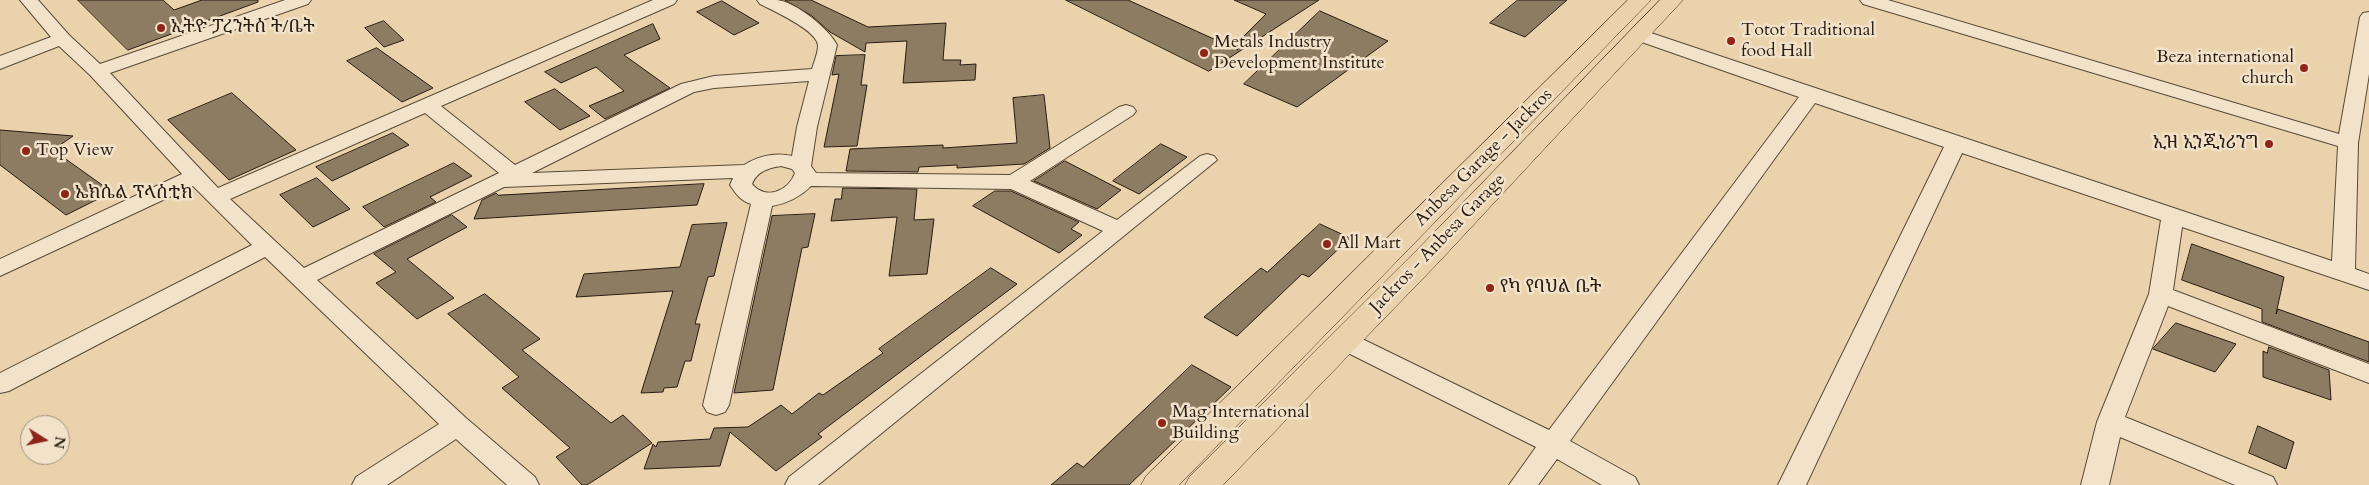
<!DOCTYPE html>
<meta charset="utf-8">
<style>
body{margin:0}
#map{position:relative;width:2369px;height:485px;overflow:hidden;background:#ead2ac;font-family:Cardo,serif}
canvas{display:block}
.north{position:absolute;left:20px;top:415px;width:50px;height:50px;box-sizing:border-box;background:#f1e2c9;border:1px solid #a19380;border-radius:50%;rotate:100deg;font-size:14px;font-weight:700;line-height:20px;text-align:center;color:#281c12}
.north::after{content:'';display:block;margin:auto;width:18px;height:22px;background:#8f2418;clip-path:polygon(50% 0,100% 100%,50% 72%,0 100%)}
</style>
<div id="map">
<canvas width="2369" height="485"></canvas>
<div class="north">N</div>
</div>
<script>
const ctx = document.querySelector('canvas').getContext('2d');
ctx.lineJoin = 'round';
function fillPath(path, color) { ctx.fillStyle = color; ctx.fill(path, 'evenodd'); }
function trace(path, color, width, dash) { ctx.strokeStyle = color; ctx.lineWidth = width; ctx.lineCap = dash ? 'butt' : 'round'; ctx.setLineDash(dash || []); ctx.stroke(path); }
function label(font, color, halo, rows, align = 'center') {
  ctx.font = font + ' Cardo,"Noto Serif Ethiopic",serif'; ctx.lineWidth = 5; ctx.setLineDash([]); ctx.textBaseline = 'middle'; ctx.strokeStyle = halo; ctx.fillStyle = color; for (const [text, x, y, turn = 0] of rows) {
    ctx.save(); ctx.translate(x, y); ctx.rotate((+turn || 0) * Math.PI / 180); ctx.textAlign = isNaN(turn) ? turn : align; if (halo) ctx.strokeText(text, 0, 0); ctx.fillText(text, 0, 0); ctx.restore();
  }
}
const building = new Path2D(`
 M78,0H163L174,10L202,0H258V2L128,50Z
 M785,0H811L868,27L946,23L943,60H961L960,65L976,64L975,80L903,83L907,41L866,43L865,52L830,32L812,16Z
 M1066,0H1128L1238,50L1234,46L1266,14L1234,0H1319L1209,71Z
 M1518,0H1567L1525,37L1490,23Z
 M722,1L759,23L734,35L697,12Z
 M1320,11L1388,41L1297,107L1244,84Z
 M384,21L404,40L384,47L365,28Z
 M653,24L660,39L624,55L670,88L605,119L589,106L624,91L596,67L561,83L545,72Z
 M377,48L433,88L402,102L347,61Z
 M865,55L861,85H867L857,146L824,147L839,74L832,75L836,56Z
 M555,89L590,116L560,130L525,102Z
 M232,93L296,150L229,180L168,120Z
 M1044,95L1050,148L1024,164L957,168V165L919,167L918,172L846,171L850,149L943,145V148L1017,143L1013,98Z
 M0,130L73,136L53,150L112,192L66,215L0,165Z
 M393,133L409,145L332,181L316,167Z
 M1161,144L1187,157L1139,194L1113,181Z
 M1065,161L1121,190L1097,209L1034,181Z
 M454,163L472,176L430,197L436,202L384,227L363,207Z
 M317,178L350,209L313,227L280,195Z
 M704,184L697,205L474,219L482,200L496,193L498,195Z
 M843,188L917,189L914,220L934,219L927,274L889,276L897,217L831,221L835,199H841Z
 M995,191H1011L1079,222L1071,229L1082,235L1059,253L973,206Z
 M815,214L808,247L802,248L773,390L734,393L772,216Z
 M452,215L467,227L407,259L454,298L417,319L376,283L396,272L374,254Z
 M727,223L714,276L708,277L695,324H700L691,361H685L677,387L664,388L663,392L641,393L673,291L576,297L584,274L680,267L692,225Z
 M1320,224L1350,238L1309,277L1302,274L1237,336L1204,317L1261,268L1267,272Z
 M2192,244L2284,277L2276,314L2278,309L2369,342V362L2262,322V309L2182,280Z
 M991,268L1017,284L818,434L822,437L776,471L730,432L720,466L644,469L653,444L656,447L658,442L710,439L714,428L748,427L781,405L792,414L819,393L823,395L883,353L879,349Z
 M485,294L540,339L522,350L611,423L623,415L652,443L587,485H582L556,457L570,448L502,388L519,377L448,314Z
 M2176,323L2236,344L2215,372L2153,349Z
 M2269,347L2329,370L2331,400L2263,377V351L2267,353Z
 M1192,365L1231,387L1129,485H1051L1077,463L1083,467Z
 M2258,426L2294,442L2286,469L2249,453Z`);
const street = new Path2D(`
 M20,0H38L69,35L100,64L285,0H311L308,4L110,73L218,188L653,0H677L674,4L441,106L515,165L681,84L714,76L812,69C814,62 818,53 818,46C819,31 772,10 760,4L757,0C764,0 771,0 777,0C796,2 829,29 837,45L817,127L811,166L816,173L1010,175L1119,107L1126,105L1133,107L1136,111L1133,115L1030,181L1117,220L1200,156L1207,154L1214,156L1217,160L818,485H785L789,477L1103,231L1011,189L811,186C800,197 788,203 772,206L729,405L725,412L716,415L707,412L703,405L751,204C741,201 736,194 730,185L733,178L504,187L317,280L466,418L535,477L539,485H507L456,439L387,485H352L356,477L439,424L265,257L9,391L0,393V373L252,245L193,186L0,276V259L182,174L90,75L59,46L0,69V56L51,37ZM809,81L797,127L792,156C776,152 758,156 744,165L532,173L694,92L714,88ZM425,113L499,173L304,268L230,199ZM781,166L792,169L795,173C788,192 765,200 752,184C757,171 769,168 781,166Z
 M1860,0H1888L2339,134L2360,17L2363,13L2369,12V74L2358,143L2355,269L2369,274V290L2182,227L2173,290L2369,364V383L2168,306L2125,417L2273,477L2277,485H2235L2120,437L2109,485H2081L2097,422L2149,294L2161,220L1962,153L1806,485H1778L1944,147L1815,103L1570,441L1635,477L1639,485H1602L1557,459L1538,485H1509L1536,447L1336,347L1333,341L1336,335L1345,332L1354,335L1549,430L1799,97L1633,39L1630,35L1633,31L1639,29L2332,261L2338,146L1863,4Z`);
const primary = new Path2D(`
 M1628,0H1651L1179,485H1141L1146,476Z
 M1660,0H1683L1437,264L1223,485H1185L1190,476L1417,250Z`);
const markers = [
 [161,28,5,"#8f2418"],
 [1731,41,5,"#8f2418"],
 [1204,53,5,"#8f2418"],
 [2304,68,5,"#8f2418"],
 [2269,144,5,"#8f2418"],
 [26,151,5,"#8f2418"],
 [65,194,5,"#8f2418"],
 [1327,244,5,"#8f2418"],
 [1490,288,5,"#8f2418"],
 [1162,423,5,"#8f2418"]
];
const poiNames = [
 ["ኢትዮ ፓረንትስ ት/ቤት",171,28],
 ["Totot Traditional",1741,31],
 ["food Hall",1741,52],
 ["Metals Industry",1214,43],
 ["Development Institute",1214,64],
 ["Beza international",2294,58,"right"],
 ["church",2294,79,"right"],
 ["ኢዝ ኢንጂነሪንግ",2259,144,"right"],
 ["Top View",36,151],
 ["ኤክሴል ፕላስቲክ",75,194],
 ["All Mart",1337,244],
 ["የካ የባህል ቤት",1500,288],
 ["Mag International",1172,413],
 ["Building",1172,434]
];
const streetNames = [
 ["Anbesa Garage - Jackros",1484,158,-45],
 ["Jackros - Anbesa Garage",1438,244,-46]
];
fillPath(building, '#8d7b62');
trace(building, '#281c12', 1);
trace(street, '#584a38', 2);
trace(primary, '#281c12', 1);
fillPath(street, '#f1e2c9');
fillPath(primary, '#ead2ac');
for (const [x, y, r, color] of markers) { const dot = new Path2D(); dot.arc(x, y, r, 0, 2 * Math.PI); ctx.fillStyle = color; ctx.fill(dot); trace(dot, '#f1e2c9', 2); }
label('18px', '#281c12', '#f1e2c9', poiNames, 'left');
label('18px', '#281c12', '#f1e2c9', streetNames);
</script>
